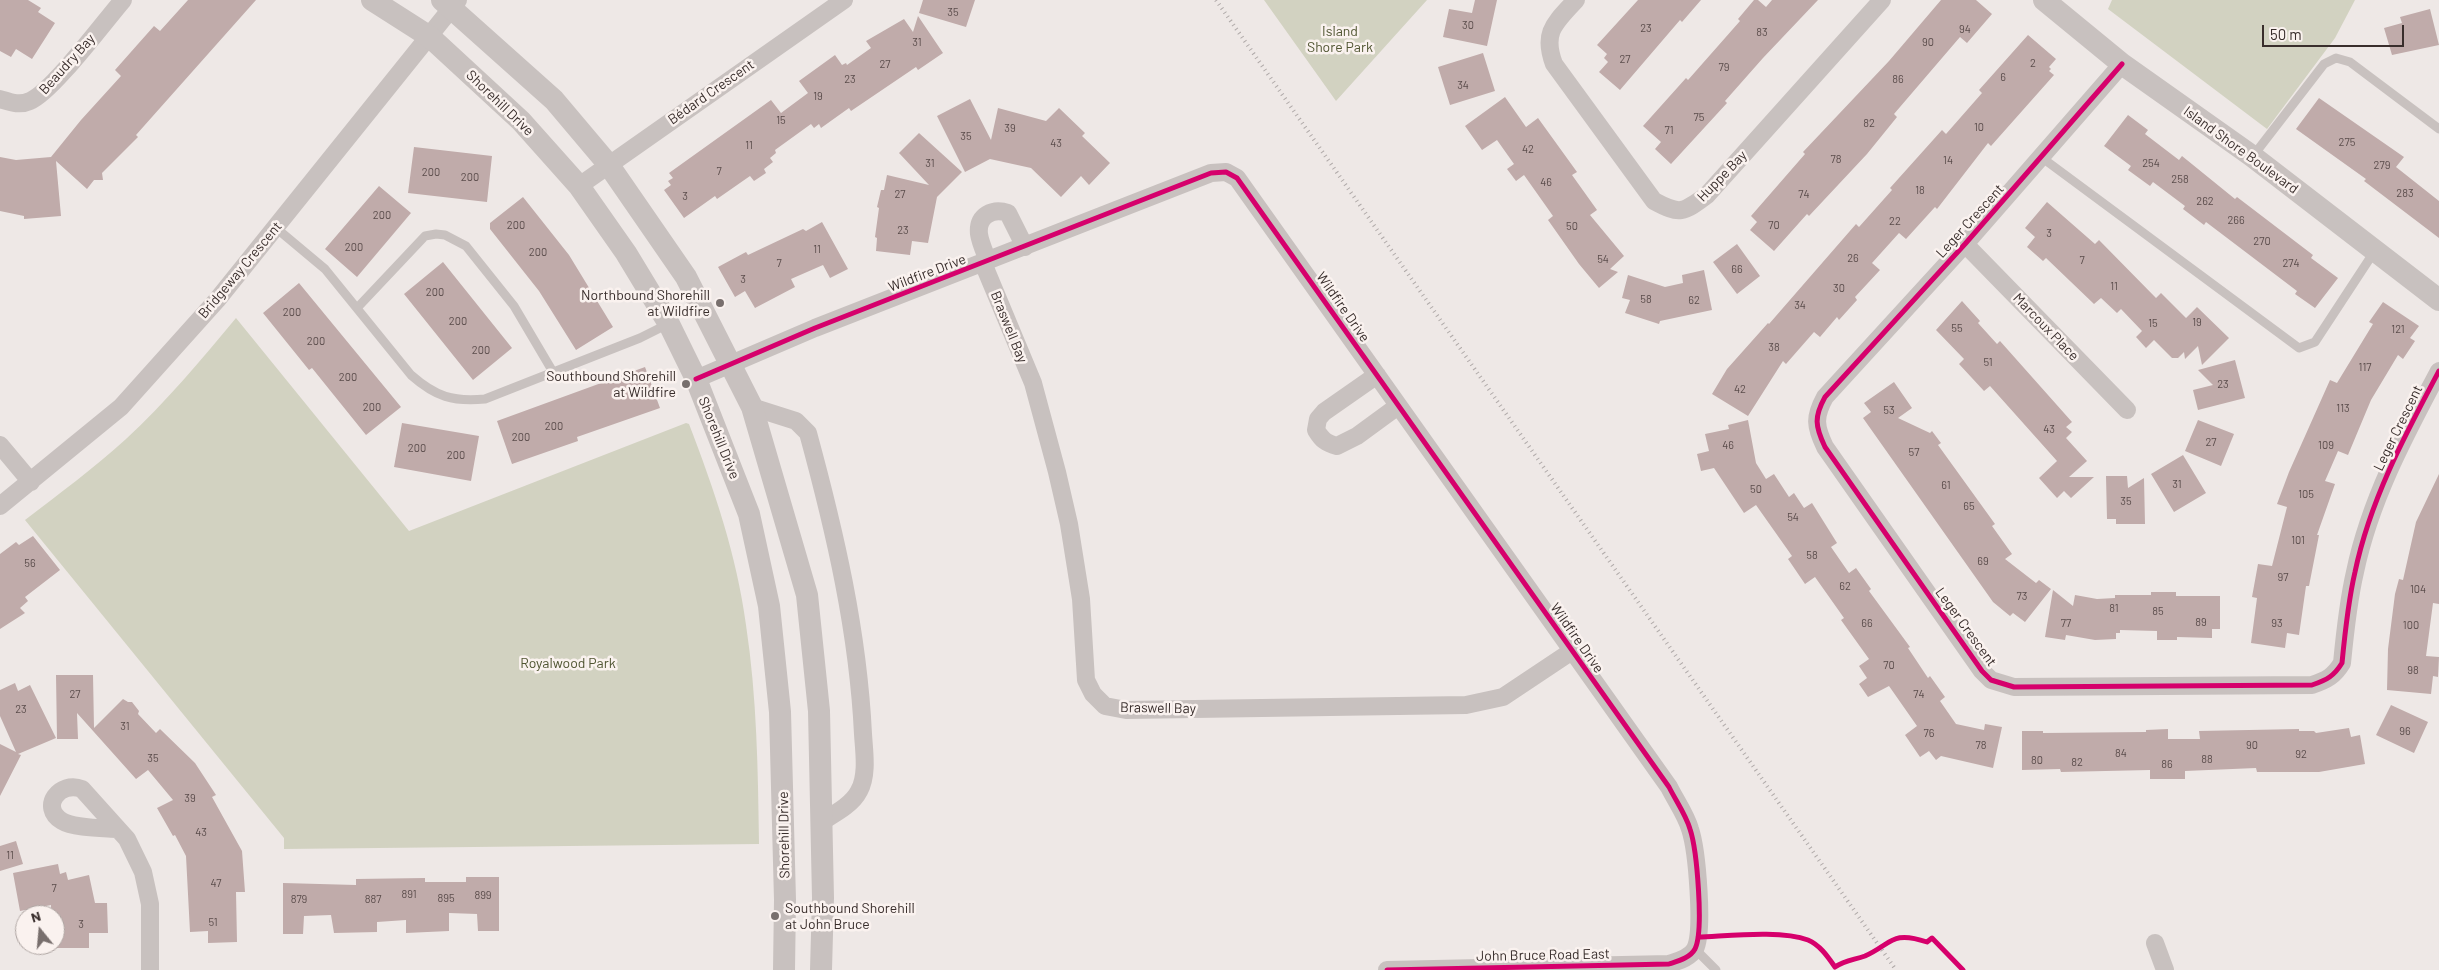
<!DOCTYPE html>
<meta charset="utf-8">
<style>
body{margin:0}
#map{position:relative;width:2439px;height:970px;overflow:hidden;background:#eee8e6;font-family:Barlow,sans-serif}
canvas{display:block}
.north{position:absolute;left:15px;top:905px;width:50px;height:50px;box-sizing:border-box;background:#faf2ef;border:1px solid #ada4a1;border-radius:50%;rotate:343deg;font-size:14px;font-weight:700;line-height:20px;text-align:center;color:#392e2c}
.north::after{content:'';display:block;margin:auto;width:18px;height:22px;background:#786f6d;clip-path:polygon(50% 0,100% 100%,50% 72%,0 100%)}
.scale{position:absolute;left:2262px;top:25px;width:142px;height:22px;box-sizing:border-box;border:2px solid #392e2c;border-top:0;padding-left:6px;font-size:15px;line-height:18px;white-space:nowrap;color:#392e2c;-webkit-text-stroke:4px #faf2ef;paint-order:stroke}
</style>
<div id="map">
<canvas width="2439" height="970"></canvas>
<div class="north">N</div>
<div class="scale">50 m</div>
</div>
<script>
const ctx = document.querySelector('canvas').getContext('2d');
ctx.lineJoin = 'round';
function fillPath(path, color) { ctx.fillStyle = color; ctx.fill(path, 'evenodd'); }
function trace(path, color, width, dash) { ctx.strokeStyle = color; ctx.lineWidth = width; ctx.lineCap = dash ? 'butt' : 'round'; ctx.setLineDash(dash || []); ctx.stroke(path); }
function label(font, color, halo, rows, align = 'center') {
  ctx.font = font + ' Barlow,sans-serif'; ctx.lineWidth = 5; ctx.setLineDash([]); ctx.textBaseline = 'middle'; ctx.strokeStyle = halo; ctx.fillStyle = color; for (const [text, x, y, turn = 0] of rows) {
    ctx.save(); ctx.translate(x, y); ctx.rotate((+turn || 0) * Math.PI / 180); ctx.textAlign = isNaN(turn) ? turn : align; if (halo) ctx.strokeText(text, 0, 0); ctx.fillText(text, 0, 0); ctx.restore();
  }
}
const green = new Path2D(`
 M1264,0H1427L1336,101Z
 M2112,0H2355L2335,38L2267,129L2108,9Z
 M236,318L409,531L686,423L689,424C714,489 737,556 746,625C757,698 758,770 759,844L284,849V838L25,520C59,494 94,468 126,439C166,402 201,360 236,318Z`);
const building = new Path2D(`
 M0,0H28L41,8L38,12L55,23L32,59L16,49L11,57L0,51Z
 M188,0H256L136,135L138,137L102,173L103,180H94L87,189L56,161L61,216L24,219V216L0,211V157L16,160L51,157L81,120L121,76L115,70L138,44L154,26L160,31Z
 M923,0H975L966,27L919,13Z
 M1475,0H1497L1487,46L1443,37L1449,9L1472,13Z
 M1638,0H1701L1682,22L1680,20L1620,90L1599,72L1608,62L1604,58L1607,54L1597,45Z
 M1754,0H1758L1766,7L1772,0H1818L1763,58L1725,101L1727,103L1671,164L1655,149L1661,142L1643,126L1686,78L1688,80L1740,21L1738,19Z
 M1941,0H1976L1992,14L1967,43L1960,37L1894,114L1897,117L1867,154L1809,216L1807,214L1774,251L1750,230L1757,222L1751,216L1805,154L1803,152L1889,61Z
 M2430,9L2439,45L2392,55L2384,28L2402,23L2400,17Z
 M918,16L943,53L918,70L916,67L851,111L849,108L821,128L819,124L814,128L811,124L775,150L776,153L770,158L773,162L764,169L766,173L754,181L750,176L717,199L715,196L684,218L664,190L671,185L668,181L673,178L669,173L771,100L781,113L808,93L799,81L835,55L842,65L846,63L847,65L871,48L866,41L904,19L913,32Z
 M2028,35L2056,59L2049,67L2051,69L2049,71L2054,75L1991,146L1988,143L1937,209L1935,207L1906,239L1899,233L1872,263L1880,270L1855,297L1857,300L1839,320L1837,317L1820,337L1814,332L1786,364L1783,361L1748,416L1712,394L1727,369L1768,323L1769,324L1856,224L1859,227L1892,190L1890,188L1942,130L1946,134L1982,93L1979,90Z
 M1483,53L1495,91L1450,105L1438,67Z
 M1505,97L1526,127L1538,118L1577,172L1572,175L1597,210L1590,215L1624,256L1610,269L1618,272L1599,288L1579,264L1548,220L1553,216L1524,175L1516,181L1507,169L1514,164L1497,140L1482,150L1465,126Z
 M2319,98L2404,157L2396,167L2439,201V238L2364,181L2366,179L2296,129Z
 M970,99L991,140L998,108L1046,121L1059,108L1085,133L1082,136L1110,163L1089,185L1081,176L1061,197L1031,168L990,159L965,172L937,116Z
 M2128,115L2148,130L2145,134L2179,160L2182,156L2235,199L2237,197L2313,255L2311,258L2338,278L2315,308L2295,294L2297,291L2206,222L2204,225L2183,209L2185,206L2153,182L2150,186L2128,170L2131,166L2104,146Z
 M919,133L962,172L937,197L928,243L912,241L910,255L876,251L877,238L875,237L879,208L877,207L881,190H884L887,175L929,185L899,153Z
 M414,147L492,156L487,202L408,193Z
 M379,186L411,213L357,277L325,249Z
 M523,197L569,255L613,327L576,350L539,291L490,229V223Z
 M2047,202L2095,244L2099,240L2156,298L2161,293L2186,318L2197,307L2229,338L2202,365L2198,346L2185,359L2184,352L2178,358H2172L2154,340L2146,348L2136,337L2142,331L2121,309L2117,313L2101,298L2094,304L2046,258L2043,261L2027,247L2035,237L2025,228Z
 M822,222L848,269L830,278L823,265L791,279L795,287L755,308L745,291L735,297L718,267L746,252L748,255L803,229L806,231Z
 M1737,244L1760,276L1737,294L1713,262Z
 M443,262L512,348L473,380L404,294Z
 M1704,270L1712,310L1660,321L1659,324L1625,313L1630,300L1622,298L1628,275L1665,287L1683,283L1682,275Z
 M299,283L401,407L366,435L312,368L309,370L263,313Z
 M1962,301L1980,321L1978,323L1997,344L2000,341L2072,422L2066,427L2072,432L2066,438L2087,461L2069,477H2094L2071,498L2064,491L2057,498L2039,478L2057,461L1990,386L1984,391L1959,364L1964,359L1936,330Z
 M2383,302L2419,326L2410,338L2415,341L2403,359L2398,355L2371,400L2348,455L2338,451L2325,481L2335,484L2317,535H2319L2309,586H2306L2299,635L2287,633L2285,648L2251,643L2257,598L2252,597L2258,564L2272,566L2287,507L2277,504L2289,472L2330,380L2337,383L2373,324L2369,322Z
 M2235,360L2245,398L2198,410L2193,390L2213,385L2198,370Z
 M645,367L660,408L577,437L578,441L512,464L497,421Z
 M1894,382L1912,408L1898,418L1930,433L1932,431L1941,443L1938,445L1995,524L1992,526L2012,554L2005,559L2036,583L2039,580L2051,589L2025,622L2013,613L2010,616L1993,602L1863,418L1871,412L1864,403Z
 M1748,420L1756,463L1766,479L1774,474L1789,497L1794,493L1804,508L1812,503L1837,543L1831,547L1849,573L1856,568L1871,589L1869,591L1910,647L1908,648L1928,678L1930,676L1945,697L1940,701L1956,724L1984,730L1985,724L2002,727L1993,768L1941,756L1936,760L1929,751L1920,757L1905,735L1917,726L1889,686L1868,697L1859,684L1867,678L1859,666L1869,659L1841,620L1844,618L1815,577L1805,584L1788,559L1792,556L1756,505L1744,513L1714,468L1701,471L1697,454L1709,451L1705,434L1729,429L1728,425Z
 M2198,420L2234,434L2221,466L2185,451Z
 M402,423L479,436L471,481L394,467Z
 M2183,455L2206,493L2174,512L2151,474Z
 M2439,474V604L2433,603L2426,656L2439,657L2438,677L2433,676L2431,694L2387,690L2388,649L2395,594L2399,579L2403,580L2416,522Z
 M2106,476H2127L2128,488L2144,478L2145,524H2116V519H2107Z
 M33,536L60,570L25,597L28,601L20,608L25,613L0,629V554L16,542L19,545Z
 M2053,590L2073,606L2075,595L2097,599L2115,598V595H2151V592H2176V596H2220V629H2212V638L2177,637V640H2157V631L2120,630V633H2116V639L2095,640L2066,635L2065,640L2045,637Z
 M56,675H93L94,728L123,699L128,702H132L139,711L138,714L156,733L160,729L195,763L216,795L212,797L242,851L245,892H236L237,942L208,943V931L190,932L186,856L175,835L173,836L157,808L173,800L148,770L136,779L77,713L78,739H57Z
 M15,683L18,691L30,685L56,738L18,754L21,755L0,796V744L16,752L0,716V690Z
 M2391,705L2428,722L2414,753L2376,735Z
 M2349,728L2351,737L2360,735L2365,764L2319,772H2257L2256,768L2185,771V779H2150V770L2061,772L2060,769L2022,770V731H2043V733L2146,732V730L2168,729V739H2200L2199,731L2299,729V731H2314L2316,733Z
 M16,841L23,864L0,871V846Z
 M58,864L60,874L66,872L68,880L89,875L95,903H107L108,933H89V948H55V915H51V905L20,911L13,873Z
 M466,877H499V931H478L477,914L449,913V931L406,933V920L377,922V932L334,933L331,915L304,916L303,934H283V883L356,885V879L425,878V882H466Z`);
const service = new Path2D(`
 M2253,156L2324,64L2336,58L2350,62L2439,129
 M2041,157L2299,348L2315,342L2374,252
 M276,228L325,269L411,375C436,397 453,402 485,399L640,338L668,324
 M358,307L425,236L436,234L445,235L466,246L514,306L553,372
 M1695,949L1716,970`);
const minor = new Path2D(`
 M1576,0C1555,23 1542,32 1554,64L1654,201C1680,215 1683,213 1707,195L1882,0
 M2122,64L1965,244L1825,397C1814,417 1815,426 1825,447L1982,671L1991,680L2014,687L2312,685C2327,680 2334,676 2342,663C2345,632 2348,602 2355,572C2370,500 2405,435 2439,371
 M0,99C10,102 19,106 30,101C52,92 104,22 123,0
 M579,186L844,0
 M1965,244L2127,410
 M988,261C985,253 980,242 979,234C977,215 993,208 1008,213L1025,247
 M983,263L1033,383L1057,472L1069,524L1081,599L1086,680L1093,694L1105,706L1126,710L1466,705L1503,697L1572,651
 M1377,375L1324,412L1318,419L1316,430C1322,440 1326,443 1337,446L1357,436L1398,406
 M696,379L815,328L1211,173L1226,172L1237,178L1669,787C1676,801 1686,815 1690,829C1697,850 1704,931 1695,949C1690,958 1678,961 1669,964L1387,970
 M752,407L796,421L808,433C835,532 858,631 863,734C864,751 868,775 859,791C852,805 834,814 821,822
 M0,445L31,482
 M0,506L121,407L217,300L458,0
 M117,829C102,828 73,828 62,821C39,807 60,780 82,789L127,839L143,872L150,904V970
 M2155,943L2165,970`);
const tertiary = new Path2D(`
 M372,0L430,37L521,121L579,186L626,253L669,324L696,379L749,514L769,606L780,712L785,900L784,970
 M442,0L554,100L608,164L686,277L752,407L807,595L819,711L823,898L821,970
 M2044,0L2122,64L2252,156L2439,300`);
const rail = new Path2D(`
 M1216,0L1896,970`);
const cycleway = new Path2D(`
 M2122,64L1965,244L1825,397C1814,417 1815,426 1825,447L1982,671L1991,680L2014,687L2312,685C2327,680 2334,676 2342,663C2345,632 2348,602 2355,572C2370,500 2405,435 2439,371
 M696,379L815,328L1211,173L1226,172L1237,178L1669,787C1676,801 1686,815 1690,829C1697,850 1704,931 1695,949C1690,958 1678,961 1669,964L1387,970
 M1698,937C1728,936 1781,930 1808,940C1820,945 1828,957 1835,967C1845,960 1854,960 1865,956C1892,944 1891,930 1927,942L1932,938L1963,970`);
const markers = [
 [720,303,5,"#786f6d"],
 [686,384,5,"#786f6d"],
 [775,916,5,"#786f6d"]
];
const numberNames = [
 ["35",953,12],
 ["30",1468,25],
 ["23",1646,28],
 ["94",1965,29],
 ["83",1762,32],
 ["31",917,42],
 ["90",1928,42],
 ["27",1625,59],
 ["2",2033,63],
 ["27",885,64],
 ["79",1724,67],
 ["6",2003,77],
 ["23",850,79],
 ["86",1898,79],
 ["34",1463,85],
 ["19",818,96],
 ["75",1699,117],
 ["15",781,120],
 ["82",1869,123],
 ["10",1979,127],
 ["39",1010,128],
 ["71",1669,130],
 ["35",966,136],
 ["275",2347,142],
 ["43",1056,143],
 ["11",749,145],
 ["42",1528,149],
 ["78",1836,159],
 ["14",1948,160],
 ["31",930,163],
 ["254",2151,163],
 ["279",2382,165],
 ["7",719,171],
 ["200",431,172],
 ["200",470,177],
 ["258",2180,179],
 ["46",1546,182],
 ["18",1920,190],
 ["283",2405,193],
 ["27",900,194],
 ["74",1804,194],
 ["3",685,196],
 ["262",2205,201],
 ["200",382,215],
 ["266",2236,220],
 ["22",1895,221],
 ["200",516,225],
 ["70",1774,225],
 ["50",1572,226],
 ["23",903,230],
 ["3",2049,233],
 ["270",2262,241],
 ["200",354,247],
 ["11",817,249],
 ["200",538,252],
 ["26",1853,258],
 ["54",1603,259],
 ["7",2082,260],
 ["7",779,263],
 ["274",2291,263],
 ["66",1737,269],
 ["3",743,279],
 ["11",2114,286],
 ["30",1839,288],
 ["200",435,292],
 ["58",1646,299],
 ["62",1694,300],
 ["34",1800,305],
 ["200",292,312],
 ["200",458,321],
 ["19",2197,322],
 ["15",2153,323],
 ["55",1957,328],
 ["121",2398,329],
 ["200",316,341],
 ["38",1774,347],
 ["200",481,350],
 ["51",1988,362],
 ["117",2365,367],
 ["200",348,377],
 ["23",2223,384],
 ["42",1740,389],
 ["200",372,407],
 ["113",2343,408],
 ["53",1889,410],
 ["200",554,426],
 ["43",2049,429],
 ["200",521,437],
 ["27",2211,442],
 ["46",1728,445],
 ["109",2326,445],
 ["200",417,448],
 ["57",1914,452],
 ["200",456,455],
 ["31",2177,484],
 ["61",1946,485],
 ["50",1756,489],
 ["105",2306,494],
 ["35",2126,501],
 ["65",1969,506],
 ["54",1793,517],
 ["101",2298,540],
 ["58",1812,555],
 ["69",1983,561],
 ["56",30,563],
 ["97",2283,577],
 ["62",1845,586],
 ["104",2418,589],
 ["73",2022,596],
 ["81",2114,608],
 ["85",2158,611],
 ["89",2201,622],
 ["66",1867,623],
 ["77",2066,623],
 ["93",2277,623],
 ["100",2411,625],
 ["70",1889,665],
 ["98",2413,670],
 ["27",75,694],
 ["74",1919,694],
 ["23",21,709],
 ["31",125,726],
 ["96",2405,731],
 ["76",1929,733],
 ["78",1981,745],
 ["90",2252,745],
 ["84",2121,753],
 ["92",2301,754],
 ["35",153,758],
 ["88",2207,759],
 ["80",2037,760],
 ["82",2077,762],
 ["86",2167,764],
 ["39",190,798],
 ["43",201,832],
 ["11",10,855],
 ["47",216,883],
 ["7",54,888],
 ["891",409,894],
 ["899",483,895],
 ["895",446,898],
 ["879",299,899],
 ["887",373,899],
 ["51",213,922],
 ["3",81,924]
];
const parkNames = [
 ["Island",1340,31],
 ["Shore Park",1340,47],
 ["Royalwood Park",568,663]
];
const streetNames = [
 ["Beaudry Bay",67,64,-48],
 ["Bédard Crescent",711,92,-35],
 ["Shorehill Drive",500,103,44],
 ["Island Shore Boulevard",2241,150,36],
 ["Huppe Bay",1722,176,-46],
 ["Leger Crescent",1970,221,-48],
 ["Bridgeway Crescent",240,270,-50],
 ["Wildfire Drive",927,273,-21],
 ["Wildfire Drive",1343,307,55],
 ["Braswell Bay",1009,327,68],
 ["Marcoux Place",2046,327,46],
 ["Leger Crescent",2398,428,-64],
 ["Shorehill Drive",719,438,68],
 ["Leger Crescent",1966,627,54],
 ["Wildfire Drive",1577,638,55],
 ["Braswell Bay",1158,708,1],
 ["Shorehill Drive",784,835,-91],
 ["John Bruce Road East",1543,955,-1]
];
const poiNames = [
 ["Northbound Shorehill",710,295],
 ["at Wildfire",710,311],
 ["Southbound Shorehill",676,376],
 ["at Wildfire",676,392],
 ["Southbound Shorehill",785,908,"left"],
 ["at John Bruce",785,924,"left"]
];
fillPath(green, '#d2d2c1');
fillPath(building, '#c0abaa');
trace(service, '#c8c1bf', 9);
trace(minor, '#c8c1bf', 18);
trace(tertiary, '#c8c1bf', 22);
trace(rail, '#b0aaa9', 4, [1, 4]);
trace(cycleway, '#d6006c', 5);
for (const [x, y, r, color] of markers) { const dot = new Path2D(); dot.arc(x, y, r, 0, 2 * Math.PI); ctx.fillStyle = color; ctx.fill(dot); trace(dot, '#faf2ef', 2); }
label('11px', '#5b4d4c', null, numberNames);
label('14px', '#505532', '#faf2ef', parkNames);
label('14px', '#392e2c', '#faf2ef', streetNames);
label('14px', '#392e2c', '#faf2ef', poiNames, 'right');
</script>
